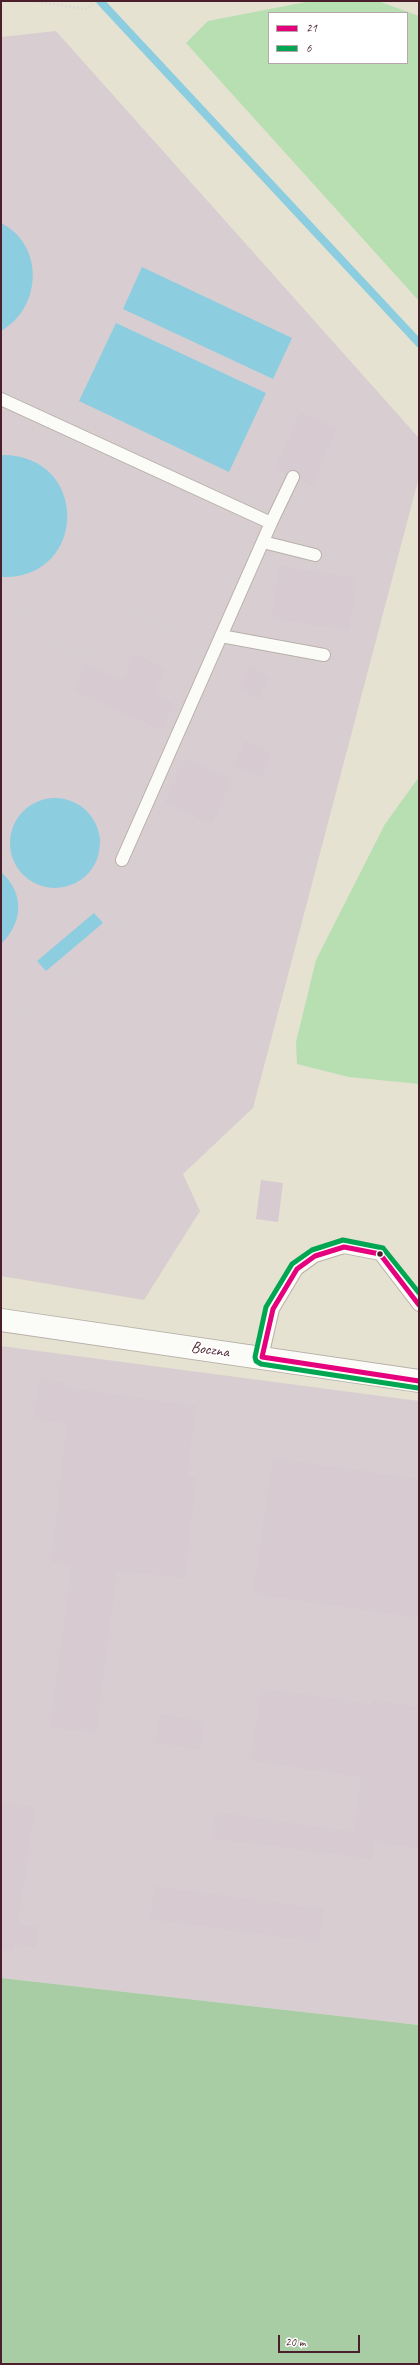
<!DOCTYPE html>
<style>
body{margin:0}
#map{position:relative;width:420px;height:2365px;overflow:hidden;background:#e5e2d2;font-family:Caveat,sans-serif}
canvas{display:block}
.frame{position:absolute;inset:0;border:2px solid #4a1f2b;pointer-events:none}
.legend{position:absolute;left:268px;top:12px;width:140px;height:52px;box-sizing:border-box;background:#fff;border:1px solid #b7a5aa;margin:0;padding:5px 7px;list-style:none;font-size:12px;color:#4a1f2b}
.legend li{display:flex;align-items:center;gap:8px;height:20px}
.legend b{width:20px;border:1px solid #b7a5aa}
.scale{position:absolute;left:278px;top:2335px;width:82px;height:18px;box-sizing:border-box;border:2px solid #4a1f2b;border-top:0;padding-left:5px;font-size:12px;line-height:14px;white-space:nowrap;color:#4a1f2b;-webkit-text-stroke:3px #fff;paint-order:stroke}
</style>
<div id="map">
<canvas width="420" height="2365"></canvas>
<div class="frame"></div>
<ul class="legend">
<li><b style="height:5px;background:#e5007d"></b>21</li>
<li><b style="height:5px;background:#00a651"></b>6</li>
</ul>
<div class="scale">20 m</div>
</div>
<script>
const ctx = document.querySelector('canvas').getContext('2d');
ctx.lineJoin = 'round';
function fillPath(path, color) { ctx.fillStyle = color; ctx.fill(path, 'evenodd'); }
function trace(path, color, width, dash) { ctx.strokeStyle = color; ctx.lineWidth = width; ctx.lineCap = dash ? 'butt' : 'round'; ctx.setLineDash(dash || []); ctx.stroke(path); }
function label(font, color, halo, rows, align = 'center') {
  ctx.font = font + ' Caveat,sans-serif'; ctx.lineWidth = 4; ctx.setLineDash([]); ctx.textBaseline = 'middle'; ctx.strokeStyle = halo; ctx.fillStyle = color; for (const [text, x, y, turn = 0] of rows) {
    ctx.save(); ctx.translate(x, y); ctx.rotate((+turn || 0) * Math.PI / 180); ctx.textAlign = isNaN(turn) ? turn : align; if (halo) ctx.strokeText(text, 0, 0); ctx.fillText(text, 0, 0); ctx.restore();
  }
}
const industrial = new Path2D(`
 M56,31L419,438V477L253,1108L183,1174L200,1211L144,1300L1,1276V37Z
 M1,1346L419,1401V2025L1,1978Z`);
const green = new Path2D(`
 M311,1H378L419,16V301L186,43L208,21ZM269,13H407V63H269Z
 M419,777V1084L349,1077L297,1064L296,1042L316,960L385,824Z`);
const forest = new Path2D(`
 M1,1978L419,2025V2364H1Z`);
const water = new Path2D(`
 M1,223C45,245 42,308 1,331Z
 M142,267L292,338L273,379L123,309Z
 M116,323L266,393L229,472L79,401Z
 M1,455C91,454 88,581 1,577Z
 M10 843a45 45 0 1 1 90 0a45 45 0 1 1-90 0Z
 M1,872C25,893 23,923 1,944Z
 M94,913L103,923L46,971L37,961Z`);
const stream = new Path2D(`
 M100,1L419,343`);
const building = new Path2D(`
 M300,412L337,428L312,486L300,480L299,473L296,470L289,471L286,474L275,469Z
 M279,566L357,578L349,630L272,619Z
 M135,654L166,668L154,695L174,703L161,730L74,691L86,664L123,680Z
 M249,666L269,676L259,699L239,689Z
 M245,741L272,753L261,778L235,766Z
 M186,758L232,779L211,824L165,803Z
 M261,1180L283,1183L278,1222L256,1219Z
 M40,1379L65,1383L64,1387L196,1406L187,1477L196,1478L185,1578L117,1571L96,1733L50,1727L72,1565L51,1562L67,1424L33,1418Z
 M273,1458L419,1479V1618L253,1594Z
 M261,1688L371,1704L372,1700L419,1707V1849L374,1842L372,1859L211,1838L216,1812L354,1832L361,1777L251,1761Z
 M160,1714L204,1722L200,1750L155,1742Z
 M3,1802L35,1807L18,1924L38,1927L36,1948L15,1944L14,1951L1,1950Z
 M155,1886L324,1909L319,1942L150,1919Z`);
const path = new Path2D(`
 M34,1L85,9L99,1
 M1,602L23,612L45,640L82,655
 M140,613L190,636H198
 M1,772L49,734L82,655L140,613L188,506
 M1,1027L14,1019L123,926L122,879`);
const service = new Path2D(`
 M1,399L271,523L122,860
 M271,523L293,477
 M263,542L315,555
 M221,636L324,655
 M262,1357L273,1309L297,1269L315,1256L344,1247L380,1254L419,1305`);
const minor = new Path2D(`
 M1,1320L419,1381`);
const bus1 = new Path2D(`
 M262,1357L273,1309L297,1269L315,1256L344,1247L380,1254L419,1305
 M262,1357L419,1381`);
const bus2 = new Path2D(`
 M418,1388L261,1364L256,1361L255,1357L266,1307L292,1264L312,1250L343,1240L383,1248L419,1293`);
const markers = [
 [380,1254,3.5,"#4a1f2b"]
];
const streetNames = [
 ["Boczna",210,1350,8]
];
fillPath(industrial, '#d8ced2');
fillPath(green, '#b8dfb2');
fillPath(forest, '#a8cda5');
fillPath(water, '#8ccddf');
trace(stream, '#8ccddf', 8);
fillPath(building, '#d7cad0');
trace(service, '#b7b0a8', 14);
trace(minor, '#b7b0a8', 24);
trace(path, '#d6d2cf', 2.5, [1, 3]);
trace(service, '#fbfbf8', 12);
trace(minor, '#fbfbf8', 22);
trace(bus1, '#e5007d', 5);
trace(bus2, '#00a651', 5);
for (const [x, y, r, color] of markers) { const dot = new Path2D(); dot.arc(x, y, r, 0, 2 * Math.PI); ctx.fillStyle = color; ctx.fill(dot); trace(dot, '#fff', 1.5); }
label('16px', '#4a1f2b', '#fff', streetNames);
</script>
